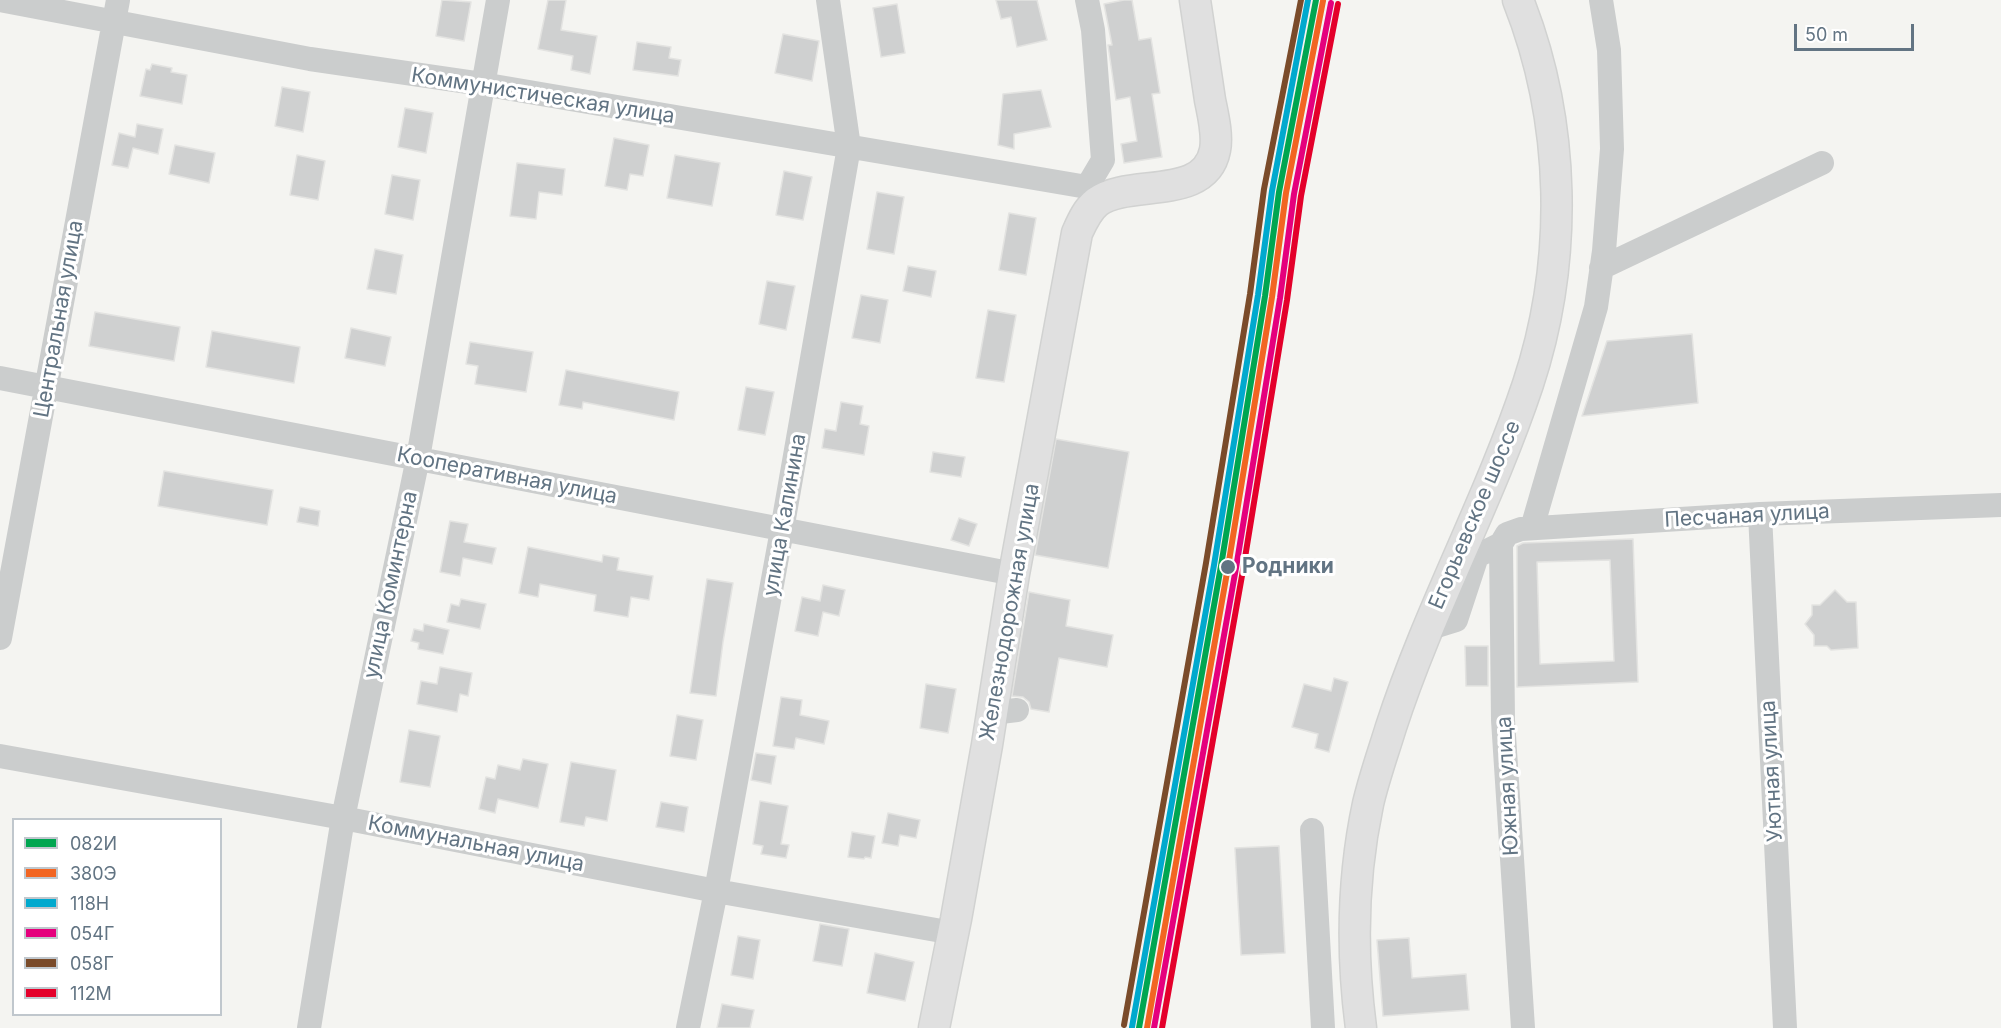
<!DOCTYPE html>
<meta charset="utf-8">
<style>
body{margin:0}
#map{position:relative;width:2001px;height:1028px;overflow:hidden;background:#f4f4f1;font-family:Inter,sans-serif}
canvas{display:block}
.legend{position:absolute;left:12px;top:818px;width:210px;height:198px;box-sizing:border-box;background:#fff;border:2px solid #c0c7cd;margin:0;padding:8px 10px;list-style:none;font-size:18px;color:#627483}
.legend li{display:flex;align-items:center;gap:12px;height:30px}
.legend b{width:30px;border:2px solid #c0c7cd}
.scale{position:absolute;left:1794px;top:24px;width:120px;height:27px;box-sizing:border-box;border:3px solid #627483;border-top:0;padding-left:8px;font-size:18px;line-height:21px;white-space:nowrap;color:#627483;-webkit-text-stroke:4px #fff;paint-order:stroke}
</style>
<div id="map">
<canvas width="2001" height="1028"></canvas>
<ul class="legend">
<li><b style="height:8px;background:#00a651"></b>082И</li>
<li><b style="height:8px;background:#f26522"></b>380Э</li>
<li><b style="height:8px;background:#00a9ce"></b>118Н</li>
<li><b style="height:8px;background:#e5007d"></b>054Г</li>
<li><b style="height:8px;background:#7a4b2a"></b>058Г</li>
<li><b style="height:8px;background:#e4002b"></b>112М</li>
</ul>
<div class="scale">50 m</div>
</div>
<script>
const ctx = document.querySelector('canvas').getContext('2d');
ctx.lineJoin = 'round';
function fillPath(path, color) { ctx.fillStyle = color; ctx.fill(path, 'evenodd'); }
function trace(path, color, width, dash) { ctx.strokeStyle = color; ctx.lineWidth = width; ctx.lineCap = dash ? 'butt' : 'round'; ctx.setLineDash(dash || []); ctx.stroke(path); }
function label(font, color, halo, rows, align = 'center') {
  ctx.font = font + ' Inter,sans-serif'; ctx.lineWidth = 6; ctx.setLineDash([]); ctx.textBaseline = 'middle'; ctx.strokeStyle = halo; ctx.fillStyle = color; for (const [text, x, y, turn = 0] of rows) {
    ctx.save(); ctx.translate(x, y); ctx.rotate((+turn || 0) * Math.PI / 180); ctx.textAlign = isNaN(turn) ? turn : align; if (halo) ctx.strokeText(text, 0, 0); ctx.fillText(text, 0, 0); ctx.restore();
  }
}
const building = new Path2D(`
 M442,0L471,2L464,41L436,36Z
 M548,0H566L561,30L597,36L590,74L571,70L573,56L538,49Z
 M996,0H1037L1047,40L1017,47L1011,17L1001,19Z
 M1124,0H1132L1139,40L1151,38L1160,93L1152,94L1162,157L1124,163L1121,144L1137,141L1130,97L1116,100L1108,45H1112L1104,4Z
 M897,4L905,53L881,57L873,8Z
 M783,34L819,41L812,81L775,73Z
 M637,42L671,47L669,58L681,60L678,76L633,70Z
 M152,64L172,68L171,72L187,75L182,104L140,96L146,69L150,70Z
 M282,87L310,92L303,132L275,126Z
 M1041,90L1051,127L1014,134V149L998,145L1003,94Z
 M405,108L433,113L426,153L398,147Z
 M137,124L163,129L158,154L133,148L128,168L112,165L119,133L135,137Z
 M614,138L649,145L643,176L630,174L627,190L605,186Z
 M175,145L215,153L209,183L169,174Z
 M297,155L325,161L318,200L290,195Z
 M675,155L720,163L712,206L667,198Z
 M517,163L565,169L562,195L539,192L536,219L510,216Z
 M784,171L812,177L803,220L776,215Z
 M392,175L420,180L413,220L385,214Z
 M877,192L904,197L894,254L867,249Z
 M1009,213L1036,218L1026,275L999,270Z
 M375,249L403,255L396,294L367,289Z
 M908,266L936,271L931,297L903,291Z
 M767,281L795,286L786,330L759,324Z
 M861,295L888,300L880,343L852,338Z
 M988,310L1016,315L1004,382L976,378Z
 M95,312L180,327L174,361L89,346Z
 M351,328L391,337L385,366L345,358Z
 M212,331L300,347L294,383L206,367Z
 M1692,334L1698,403L1582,416L1607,341Z
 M470,342L533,352L526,392L475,384L478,366L466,364Z
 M566,370L679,392L674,420L583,402L582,409L559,405Z
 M746,387L774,392L765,435L738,430Z
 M841,402L863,406L860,424L869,426L864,455L822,448L825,429L836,431Z
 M1056,439L1129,452L1108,568L1035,555Z
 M933,452L965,457L961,477L930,472Z
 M164,471L273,490L267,525L158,506Z
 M300,507L320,511L318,526L297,522Z
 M959,518L977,524L969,546L951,540Z
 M450,521L468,524L464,542L496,548L492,564L463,558L460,576L440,572Z
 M1633,539L1638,682L1517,687V546L1523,543ZM1610,560L1614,661L1540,664L1537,562Z
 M528,547L602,562L603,555L619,558L617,570L653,576L649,600L631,597L628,617L594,611L596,595L540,584L538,597L519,593Z
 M707,579L733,583L723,642L716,696L690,693Z
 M823,585L845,590L839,616L823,612L818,636L795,631L802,597L820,601Z
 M1835,590L1847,602H1856L1858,648L1831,650L1827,646H1814V635L1805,624L1812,615V605H1820Z
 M1029,592L1070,600L1066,626L1113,635L1107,667L1059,658L1049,712L1031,709L1029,702L1023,697L1012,696Z
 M461,599L486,604L480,629L447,622L451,604L459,606Z
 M424,624L449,630L443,654L418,649L419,643L411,641L414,629L423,631Z
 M1465,646H1488V686H1466Z
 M440,667L472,673L468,696L460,694L457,712L417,704L421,681L437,684Z
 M1334,678L1348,682L1329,752L1315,748L1318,734L1292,727L1304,684L1331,691Z
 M926,684L956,689L948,733L920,728Z
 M781,697L802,700L800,715L829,721L824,744L796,738L794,749L773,746Z
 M677,715L703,720L696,760L670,756Z
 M409,730L440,736L430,787L400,782Z
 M756,753L776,756L771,784L751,780Z
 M523,759L548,764L538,808L498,799L495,813L479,809L486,777L495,779L498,765L520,770Z
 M571,762L616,770L607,821L586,817L584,826L560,822Z
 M760,801L788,806L781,844L789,845L786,858L761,854L763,846L753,844Z
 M661,802L688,807L684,832L656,827Z
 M888,813L920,820L916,838L900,835L898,846L882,843Z
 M852,832L875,836L871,858L865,857L864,859L848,857Z
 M1279,846L1285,953L1241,955L1235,848Z
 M820,924L849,929L842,966L813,961Z
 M738,936L760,940L753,979L731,975Z
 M1409,938L1412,978L1466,974L1469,1010L1383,1016L1377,940Z
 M875,953L914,962L905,1001L867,993Z
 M722,1004L754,1010L750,1028H717Z`);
const minor = new Path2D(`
 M0,0L310,59L482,84L1087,187
 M1087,0L1093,30L1103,160L1087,187
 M1601,268L1822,163
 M0,378L1014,574
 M1760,514L1785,1028
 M1532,528L1596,307L1604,251L1612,149L1609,50L1601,0
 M1501,544L1507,534L1521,529L1760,514L2001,505
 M1501,544L1503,720L1523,1028
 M1427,629L1456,620L1477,556L1501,544
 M0,638L118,0
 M992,713L1017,710
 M0,756L343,818L716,891L953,933
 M1312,830L1323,1028
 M309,1028L343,818L418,458L498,0
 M688,1028L716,891L782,530L849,147L828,0`);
const major = new Path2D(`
 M934,1028L956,919L987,745L1014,574L1077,233C1082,222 1087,210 1097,202C1129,178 1205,202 1215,150C1218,135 1213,115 1210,100C1205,67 1200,33 1195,0
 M1361,1028C1351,952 1352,879 1368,804C1374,778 1383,753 1391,727C1429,610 1489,501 1528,384C1569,260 1566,121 1518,0`);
const rail1 = new Path2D(`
 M1139,1028L1221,566L1265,296L1279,192L1316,0`);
const rail2 = new Path2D(`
 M1147,1028L1228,567L1272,297L1286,193L1323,1`);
const rail3 = new Path2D(`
 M1132,1027L1214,565L1258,295L1272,191L1308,0`);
const rail4 = new Path2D(`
 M1154,1028L1236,568L1280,298L1294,194L1331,3`);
const rail5 = new Path2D(`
 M1124,1025L1206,563L1250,294L1264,189L1301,0`);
const rail6 = new Path2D(`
 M1162,1028L1243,570L1287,300L1301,196L1338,4`);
const markers = [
 [1228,567,8,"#627483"]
];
const streetNames = [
 ["Коммунистическая улица",543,96,9],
 ["Центральная улица",59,319,-80],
 ["Кооперативная улица",507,476,11],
 ["улица Калинина",785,515,-80],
 ["Егорьевское шоссе",1475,515,-67],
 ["Песчаная улица",1747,516,-3],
 ["улица Коминтерна",391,585,-78],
 ["Железнодорожная улица",1010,612,-80],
 ["Уютная улица",1772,771,-93],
 ["Южная улица",1508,786,-93],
 ["Коммунальная улица",476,844,11]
];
const stopNames = [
 ["Родники",1242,567]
];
fillPath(building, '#cfd0d0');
trace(building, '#e3e3e1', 1.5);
trace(major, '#d1d2d1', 33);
trace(minor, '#cbcdcd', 24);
trace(major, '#e0e0e0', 30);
trace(rail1, '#00a651', 6);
trace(rail2, '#f26522', 6);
trace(rail3, '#00a9ce', 6);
trace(rail4, '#e5007d', 6);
trace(rail5, '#7a4b2a', 6);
trace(rail6, '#e4002b', 6);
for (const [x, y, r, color] of markers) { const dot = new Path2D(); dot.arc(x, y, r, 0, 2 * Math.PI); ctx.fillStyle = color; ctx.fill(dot); trace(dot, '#fff', 2); }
label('21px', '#627483', '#fff', streetNames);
label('bold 21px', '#627483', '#fff', stopNames, 'left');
</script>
